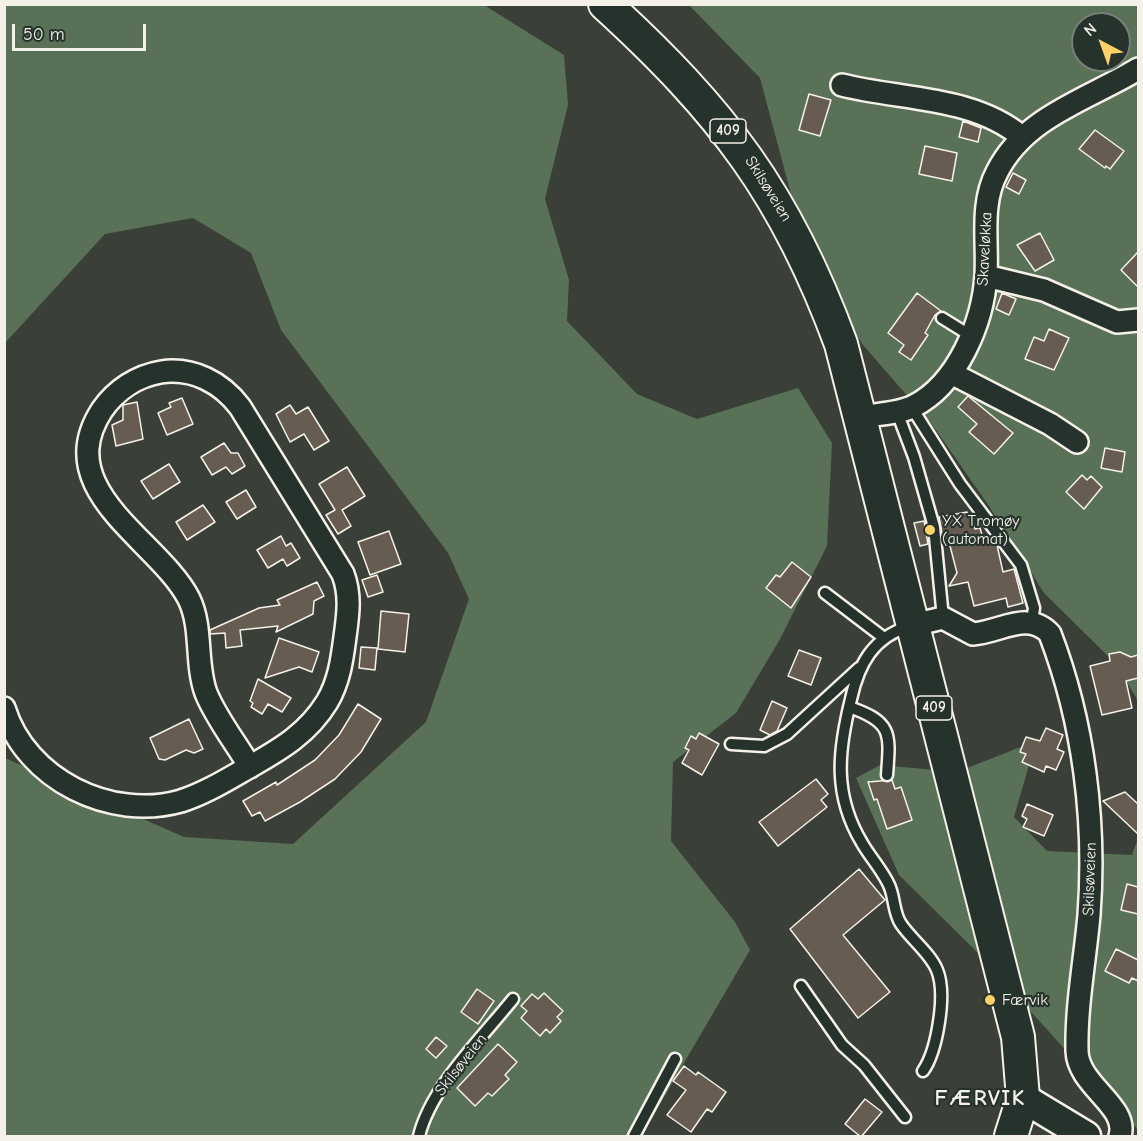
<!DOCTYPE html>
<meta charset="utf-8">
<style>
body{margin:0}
#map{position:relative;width:1143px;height:1141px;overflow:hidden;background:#3a3f38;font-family:"Comic Neue",sans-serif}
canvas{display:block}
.frame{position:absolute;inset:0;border:6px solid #f4f1e8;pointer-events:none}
.north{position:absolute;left:1071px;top:12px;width:60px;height:60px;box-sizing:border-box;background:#26332d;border:2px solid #787f78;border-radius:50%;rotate:319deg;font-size:16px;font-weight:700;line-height:24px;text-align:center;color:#f4f1e8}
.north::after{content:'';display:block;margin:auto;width:21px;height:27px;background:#ffd166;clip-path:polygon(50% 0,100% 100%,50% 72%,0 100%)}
.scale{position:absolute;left:12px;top:24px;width:134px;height:27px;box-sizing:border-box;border:3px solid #f4f1e8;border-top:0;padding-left:8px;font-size:18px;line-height:21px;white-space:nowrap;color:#f4f1e8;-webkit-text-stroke:4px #26332d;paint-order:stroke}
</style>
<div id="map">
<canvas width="1143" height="1141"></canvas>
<div class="frame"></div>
<div class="north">N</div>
<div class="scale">50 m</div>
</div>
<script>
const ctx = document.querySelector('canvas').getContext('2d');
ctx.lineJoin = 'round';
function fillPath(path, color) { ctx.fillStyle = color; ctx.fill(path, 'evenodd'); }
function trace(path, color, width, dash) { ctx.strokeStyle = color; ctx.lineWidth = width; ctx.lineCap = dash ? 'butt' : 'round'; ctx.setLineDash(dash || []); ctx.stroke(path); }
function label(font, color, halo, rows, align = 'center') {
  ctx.font = font + ' "Comic Neue",sans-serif'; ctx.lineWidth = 4.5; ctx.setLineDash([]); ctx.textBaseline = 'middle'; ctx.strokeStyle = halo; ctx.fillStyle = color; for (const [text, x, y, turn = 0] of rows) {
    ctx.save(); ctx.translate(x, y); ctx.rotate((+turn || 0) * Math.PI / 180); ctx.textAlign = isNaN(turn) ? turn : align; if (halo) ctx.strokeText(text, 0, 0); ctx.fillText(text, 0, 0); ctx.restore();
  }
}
const green = new Path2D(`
 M5,5H484L564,55L568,105L545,199L569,280L567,321L637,394L697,419L798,388L832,443L827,546L779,641L736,713L673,762L671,841L735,922L750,950L656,1111L637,1136H5V758L184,837L293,844L426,722L469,599L448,553L281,330L251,253L193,218L105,234L5,343Z
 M689,5H1138V701L1116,664L1044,593L989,506L931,423L863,345L808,258L760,78ZM1083,24H1119V60H1083Z
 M1036,741L1014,817L1047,851L1132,855L1138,838V1130L975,950L899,875L856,778L880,765L957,772Z`);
const building = new Path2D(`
 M809,94L831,100L820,136L799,130Z
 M963,121L981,128L978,142L959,137Z
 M1095,130L1124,151L1110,169L1106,166L1105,168L1079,149Z
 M925,146L957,153L952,181L919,174Z
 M1013,173L1026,180L1019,194L1006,187Z
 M1040,233L1054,260L1035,271L1017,245Z
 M1138,252V287L1121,270Z
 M917,293L941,311L935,315L925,333L928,335L911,360L899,352L904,345L888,333Z
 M1002,293L1016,299L1009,315L996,309Z
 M1049,329L1069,338L1054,370L1025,359L1034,337L1044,341Z
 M968,396L1013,433L994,454L969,432L977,424L958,407Z
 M182,398L193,424L167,435L158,413L171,407L169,403Z
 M137,402L143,439L116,446L112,425L123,420V405Z
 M290,405L296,414L308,407L329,441L314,450L304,434L290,442L276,414Z
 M224,443L231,453H238L245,466L232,474L226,467L212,475L201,457Z
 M1105,448L1125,452L1122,472L1101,468Z
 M169,464L180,482L153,499L141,481Z
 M347,467L365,496L342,510L351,526L338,534L326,515L335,510L319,484Z
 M1082,475L1087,480L1091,476L1102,487L1084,509L1066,492Z
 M246,490L256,507L237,519L226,502Z
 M203,505L215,522L187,540L176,522Z
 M967,512L975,529L980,528L984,542L993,540L997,545L1003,572L1014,569L1023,603L1008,607L1006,598L974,606L968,582L949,586L957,573L948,538L943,540L939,517Z
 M924,521L928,544L920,546L914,523Z
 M389,531L401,564L370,575L358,542Z
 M281,536L286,546L291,543L300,558L287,566L283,559L268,568L257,550Z
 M792,562L811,577L791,608L766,588L776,575L780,577Z
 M377,575L383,592L368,597L362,580Z
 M317,582L324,596L314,601L313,614L276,632L278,626L240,630L242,646L226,648L225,633L210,634V630L259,608L280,605L277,600Z
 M381,611L409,614L405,652L378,649Z
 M279,638L319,652L312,672L299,667L265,678Z
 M361,647L377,648L375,670L359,668Z
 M799,650L821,658L811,685L788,676Z
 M1120,652L1131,657L1138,655V678L1126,681L1132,708L1102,715L1090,666L1110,661L1109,654Z
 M258,679L291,698L282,712L268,704L262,714L251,707L253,703L250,701Z
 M772,701L787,708L777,731L770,735L760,730Z
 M358,704L381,719L361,752L335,779L300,802L265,821L260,812L252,816L243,801L276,782L277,785L315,760L339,735Z
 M189,719L203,749L194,753L186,750L165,760L159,759L150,738Z
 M1046,728L1063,735L1057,749L1064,752L1056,770L1046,766L1044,772L1022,762L1026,754L1020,752L1026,737L1040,741Z
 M699,733L719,744L702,775L682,763L689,750L685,748L691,736L696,739Z
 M816,779L828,794L821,800L827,807L778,846L759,822Z
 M892,780L895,789L901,787L912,820L887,829L877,799L874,800L868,782Z
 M1125,792L1138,804V834L1103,801Z
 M1027,804L1053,815L1044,836L1023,827L1027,819L1022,816Z
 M859,869L885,900L843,935L890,992L858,1018L790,929Z
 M1127,884L1138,887V914L1121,910Z
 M1116,949L1138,960V981L1132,978L1129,983L1105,971Z
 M477,989L494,1001L478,1024L461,1012Z
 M544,993L563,1011L557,1017L561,1021L550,1033L546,1029L540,1036L521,1018L527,1011L521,1006L532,994L538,999Z
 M436,1037L447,1046L436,1058L426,1049Z
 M498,1044L517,1062L505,1075L509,1079L492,1096L488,1093L475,1106L457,1088Z
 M684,1066L696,1075L698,1072L726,1092L712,1112L707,1109L691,1132L667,1115L686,1090L673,1081Z
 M865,1099L882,1112L861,1137L845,1124Z`);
const service = new Path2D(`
 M942,318L971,336
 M912,408L960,484L1021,565L1034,608L1032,621
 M897,412L914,457L934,527L943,618
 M825,593L884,638
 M909,626C873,638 859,663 851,699C838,751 833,795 862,843C870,857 882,870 889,885C895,898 893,912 901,924C911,939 930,953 937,970C947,994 937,1051 923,1071
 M849,707C893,722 890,734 887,775
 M731,744L764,746L787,734L859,668
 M801,986L842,1045L864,1065L905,1117
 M419,1136C431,1087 481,1039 513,999
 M634,1136L675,1059`);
const minor = new Path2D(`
 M842,85C902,100 973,96 1022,137
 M986,276L1044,290L1117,322L1138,320
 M951,373L1050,424L1077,442
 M860,417C877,414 898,414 914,406C957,384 983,323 986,275C988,241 980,204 997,172C1025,116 1089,99 1138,69
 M913,625L943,618L973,634C1000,632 1029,610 1050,634C1084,723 1096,821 1089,915C1085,960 1076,1006 1077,1051C1078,1086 1129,1106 1120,1136
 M4,708C26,780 111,821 181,801C206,793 228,779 251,766C281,749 308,733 327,702C339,682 342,660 345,637C348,615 351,595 343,574L240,407C222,383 193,367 161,372C137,376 116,390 102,410C49,491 159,540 189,599C203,628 195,663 206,693C216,718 236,743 250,767`);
const secondary = new Path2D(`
 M1023,1098L1086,1136`);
const primary = new Path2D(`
 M605,4C722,111 786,194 841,344L1018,1037L1023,1098L1011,1136`);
const markers = [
 [930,530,6,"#ffd166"],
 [990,1000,6,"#ffd166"]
];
const shields = [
 [728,131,36],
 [934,708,36]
];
const shieldNames = [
 ["409",728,131],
 ["409",934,708]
];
const streetNames = [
 ["Skilsøveien",768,189,58],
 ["Skaveløkka",985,249,-87],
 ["Skilsøveien",1090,879,-88],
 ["Skilsøveien",461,1065,-52]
];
const poiNames = [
 ["YX Tromøy",942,521],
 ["(automat)",942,539],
 ["Færvik",1002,1000]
];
const districtNames = [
 ["FÆRVIK",980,1099]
];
fillPath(green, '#597156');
fillPath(building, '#675c52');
trace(building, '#f4f1e8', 1.5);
trace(service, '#f4f1e8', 15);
trace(minor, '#f4f1e8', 26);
trace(secondary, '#f4f1e8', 33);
trace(primary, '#f4f1e8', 36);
trace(service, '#26332d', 10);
trace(minor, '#26332d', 21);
trace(secondary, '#26332d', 28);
trace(primary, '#26332d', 32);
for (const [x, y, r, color] of markers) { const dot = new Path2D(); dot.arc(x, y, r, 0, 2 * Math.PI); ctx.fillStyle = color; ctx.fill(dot); trace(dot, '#26332d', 2); }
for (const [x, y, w] of shields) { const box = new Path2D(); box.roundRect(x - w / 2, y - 12, w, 24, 4.5); ctx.fillStyle = '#26332d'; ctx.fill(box); trace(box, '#f4f1e8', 1.5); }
label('bold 15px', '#f4f1e8', null, shieldNames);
label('16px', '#f4f1e8', '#26332d', streetNames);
label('16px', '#f4f1e8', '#26332d', poiNames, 'left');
ctx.letterSpacing = '1.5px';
label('bold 22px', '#f4f1e8', '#26332d', districtNames);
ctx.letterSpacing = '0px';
</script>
